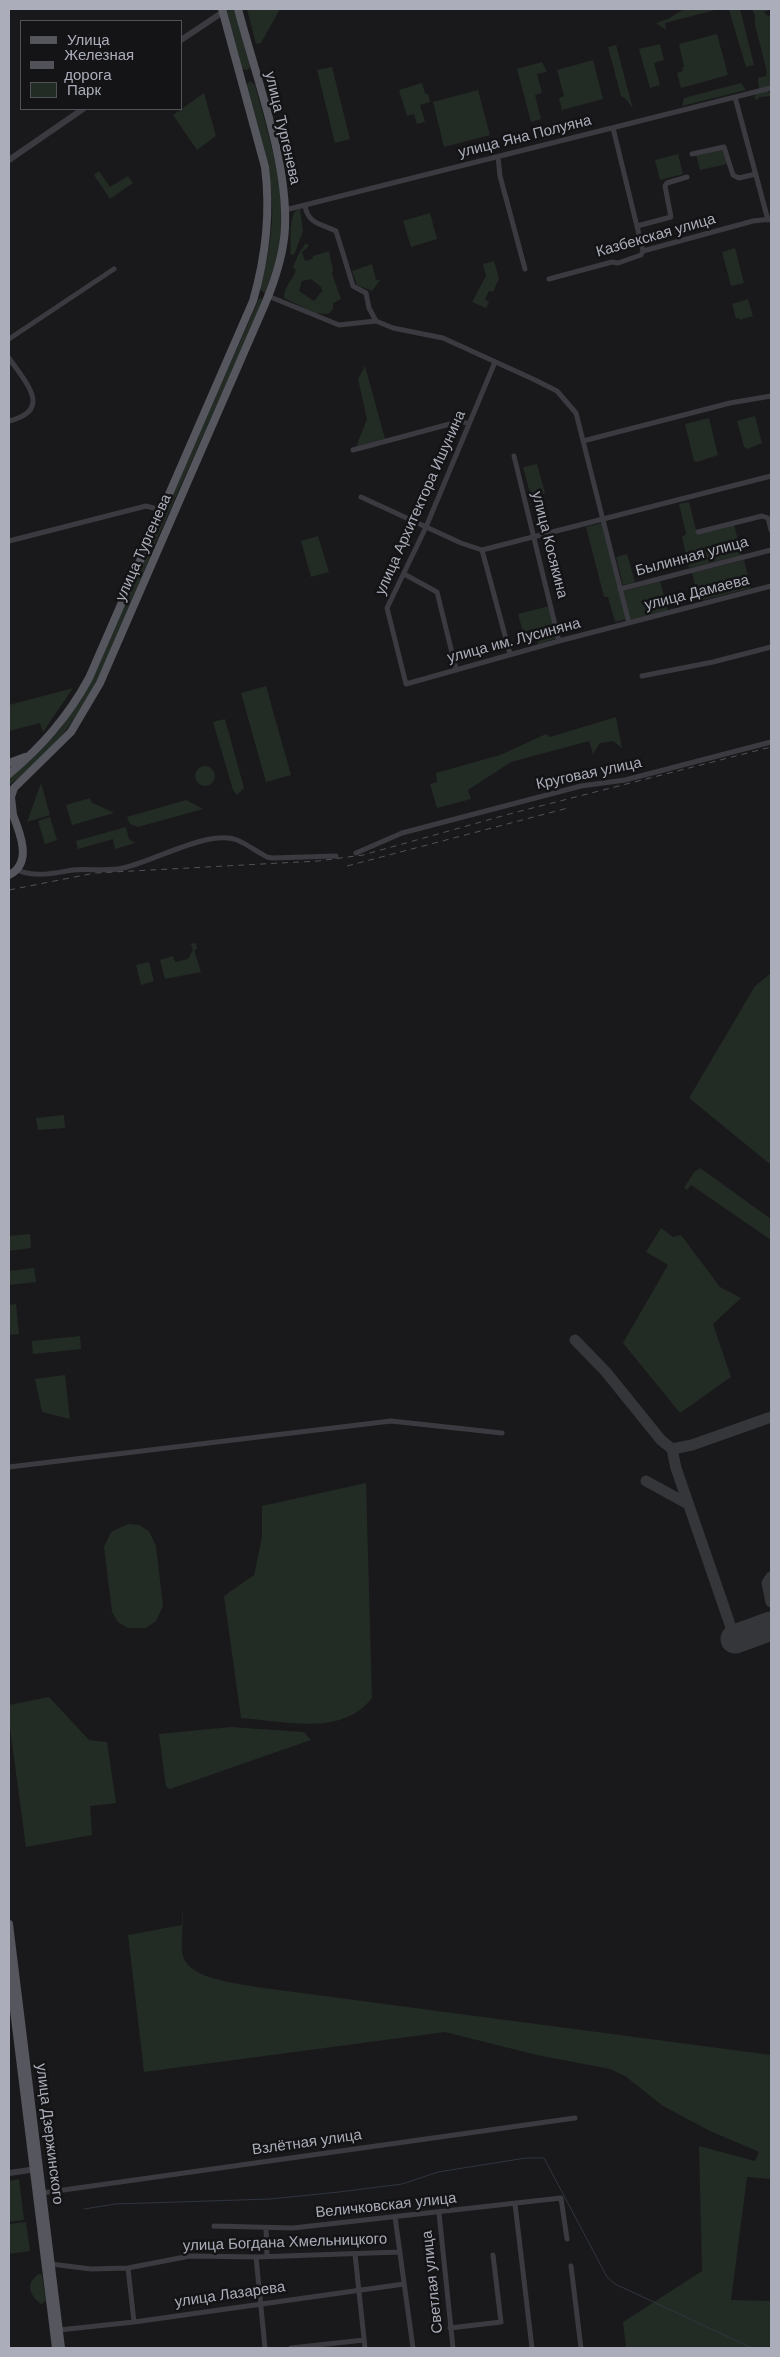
<!DOCTYPE html>
<meta charset="utf-8">
<style>
body{margin:0}
#map{position:relative;width:780px;height:2357px;overflow:hidden;background:#19191b;font-family:"DM Sans",sans-serif}
canvas{display:block}
.frame{position:absolute;inset:0;border:10px solid #abaeba;pointer-events:none}
.legend{position:absolute;left:20px;top:20px;width:162px;height:90px;box-sizing:border-box;background:#141416;border:1px solid #505258;margin:0;padding:6px 9px;list-style:none;font-size:15px;color:#abaeba}
.legend li{display:flex;align-items:center;gap:10px;height:25px}
.legend b{width:25px;border:1px solid #505258}
</style>
<div id="map">
<canvas width="780" height="2357"></canvas>
<div class="frame"></div>
<ul class="legend">
<li><b style="height:6px;background:#56565f"></b>Улица</li>
<li><b style="height:6px;background:#515259"></b>Железная дорога</li>
<li><b style="height:14px;background:#232b25"></b>Парк</li>
</ul>
</div>
<script>
const ctx = document.querySelector('canvas').getContext('2d');
ctx.lineJoin = 'round';
function fillPath(path, color) { ctx.fillStyle = color; ctx.fill(path, 'evenodd'); }
function trace(path, color, width, dash) { ctx.strokeStyle = color; ctx.lineWidth = width; ctx.lineCap = dash ? 'butt' : 'round'; ctx.setLineDash(dash || []); ctx.stroke(path); }
function label(font, color, halo, rows, align = 'center') {
  ctx.font = font + ' "DM Sans",sans-serif'; ctx.lineWidth = 5; ctx.setLineDash([]); ctx.textBaseline = 'middle'; ctx.strokeStyle = halo; ctx.fillStyle = color; for (const [text, x, y, turn = 0] of rows) {
    ctx.save(); ctx.translate(x, y); ctx.rotate((+turn || 0) * Math.PI / 180); ctx.textAlign = isNaN(turn) ? turn : align; if (halo) ctx.strokeText(text, 0, 0); ctx.fillText(text, 0, 0); ctx.restore();
  }
}
const green = new Path2D(`
 M225,9H235L251,67L247,70L242,69Z
 M247,9H280L261,43L256,44Z
 M684,9H719L665,23L666,30L656,23L668,19Z
 M740,9L754,65L746,67L729,10Z
 M752,9H771L764,12L768,16H771V85L768,92L770,93L771,96L759,97L758,100L754,98L759,90L758,78L766,76L767,72L755,25V15Z
 M717,34L728,75L681,88L677,73L683,71L682,68L684,67L679,44Z
 M660,44L664,60L654,63L660,85L650,88L639,49Z
 M616,45L633,109L627,100L621,96L608,47Z
 M593,60L603,99L562,110L559,98L564,96L557,70Z
 M542,62L547,72L537,74L542,93L535,95L541,119L531,122L517,69Z
 M332,67L350,139L335,143L317,70Z
 M250,81L255,85C268,135 288,190 280,243C277,260 271,275 266,291L264,293L260,289C269,254 276,219 270,182C265,150 254,117 246,85Z
 M422,83L425,94H428L430,102L420,105L425,122L417,124L414,114L407,116L399,90Z
 M741,83L746,90L682,106L684,98Z
 M478,90L490,135L444,147L433,102Z
 M204,93L216,136L197,150L173,115Z
 M723,149L727,164L700,170L696,155Z
 M678,154L683,174L660,180L655,160Z
 M99,171L110,187L128,176L133,183L110,199L94,175Z
 M300,208L303,231L294,255L290,254C292,241 288,225 295,211Z
 M430,213L437,239L411,247L403,221Z
 M306,243L309,246L302,252L305,261L312,259L313,256L329,251L333,270L332,274L341,299L333,303V309L328,314L314,313L284,298C284,286 293,280 296,270L293,267L299,253ZM311,279L321,287L322,291L314,301L299,291L302,281Z
 M735,248L744,283L731,286L722,252Z
 M494,261L499,279L493,292L489,291L485,299L489,302L486,308L472,302L486,276L483,264Z
 M372,264L376,280H380L372,291L357,285L352,271Z
 M260,297L263,301L153,548L151,544L161,519Z
 M748,299L753,316L740,320L739,318L736,319L732,304Z
 M365,366L385,439L356,447L367,419L358,379Z
 M755,416L762,443L747,449L744,447L737,421Z
 M709,418L718,455L697,462L694,461L685,424Z
 M537,464L545,493L531,497L523,467Z
 M689,502L697,534L734,525L742,555L689,568L682,537L686,534L679,504Z
 M602,523L627,619L615,622L608,597H604L586,527Z
 M318,536L329,572L311,577L301,541Z
 M627,554L635,582L623,585L616,557Z
 M147,555L151,556C116,638 88,732 9,785V778L58,732L82,698Z
 M744,560L751,588L699,601L692,573Z
 M660,581L668,611L631,621L623,591Z
 M549,606L558,638L538,644L534,629L523,632L518,614Z
 M266,686L291,775L266,782L241,693Z
 M73,688L43,732L40,723L9,731V705Z
 M616,717L622,748L613,741L600,743L593,754L589,741L511,762L468,790L471,799L437,808L430,784L437,782L436,773L500,755L546,734L550,737Z
 M225,719L244,788L237,795L233,790L213,722Z
 M195 776a10 10 0 1 1 20 0a10 10 0 1 1-20 0Z
 M41,783L50,815L27,822Z
 M90,798L91,802L114,813L72,825L66,805Z
 M186,800L203,809L138,827L130,824L127,817Z
 M50,817L57,840L45,844L38,821Z
 M126,827L129,839L135,843L115,849L113,839L78,849L76,841Z
 M196,943L197,949L194,950L201,972L165,979L160,960L173,956L175,962L188,959L193,950L191,944Z
 M149,962L154,981L141,985L136,965Z
 M771,973V1165L689,1098L755,986Z
 M64,1115L65,1128L38,1130L36,1118Z
 M700,1168L771,1219V1240L691,1185L687,1190L684,1188L694,1172Z
 M661,1228L673,1237L681,1235L720,1287L741,1298L713,1324L731,1377L680,1413L623,1343L668,1265L646,1252Z
 M30,1234L31,1248L9,1251V1236Z
 M34,1268L36,1282L9,1285V1271Z
 M16,1304L19,1334L9,1335V1305Z
 M80,1336L81,1349L33,1354L32,1341Z
 M65,1375L70,1419L42,1412L35,1379Z
 M366,1483L372,1698C342,1737 284,1721 241,1718L224,1596L254,1575L262,1537V1506Z
 M128,1524L139,1525L149,1531L156,1546L163,1606L156,1621L146,1628H128L118,1622L112,1612L104,1547L111,1532Z
 M49,1697L89,1740L107,1742L116,1803L90,1806L92,1835L26,1847L9,1721V1705Z
 M231,1727L304,1732L311,1740L170,1789L166,1787L159,1734Z
 M182,1910C184,1923 181,1936 182,1950C183,1979 233,1982 256,1987L771,2055V2179L747,2177L731,2300L771,2301V2348H626L623,2322L702,2271L699,2146L755,2161L759,2152L710,2131L663,2106L625,2076L610,2069L537,2055L445,2032L144,2072L128,1935L182,1925Z
 M19,2179L24,2220L9,2222V2181Z
 M26,2222L30,2251L9,2254V2224Z
 M39,2274L42,2275L46,2301L41,2304C29,2295 25,2283 39,2274Z`);
const stream = new Path2D(`
 M84,2209L115,2204L270,2199L339,2192L402,2184L438,2172L526,2158H544L607,2277L615,2284L752,2348`);
const taxiway = new Path2D(`
 M575,1340L606,1372L661,1440L672,1449L692,1445L771,1417
 M672,1449L676,1468L735,1639
 M646,1481L688,1504
 M771,1577L767,1583L771,1602`);
const runway = new Path2D(`
 M735,1639L771,1626`);
const minor = new Path2D(`
 M735,97L768,220
 M613,128L643,251
 M692,154L724,147L733,175L739,178L756,174
 M498,157L500,176L525,269
 M305,206C308,224 322,224 336,231L353,286L366,293L369,308L376,321L393,328L443,338L533,379L557,391L576,413L629,623
 M285,210L771,88
 M637,226L671,217L665,186L667,183L687,177
 M549,279L612,262L618,263L641,255L643,251L753,221L771,219
 M268,296L339,325L376,321
 M9,339L114,269
 M9,358C25,382 54,410 9,421
 M495,362L426,527L387,608L406,684L559,641L771,586
 M583,441L730,403L771,396
 M353,450L461,421L469,424
 M514,456L559,641
 M361,497L461,543L482,550L771,476
 M698,532L762,516L768,518L771,530
 M9,541L146,506L161,510
 M482,550L510,654
 M404,574L437,592L456,669
 M620,589L771,550
 M642,676L713,662L771,647
 M356,853L402,833L581,786L625,780L771,742
 M17,870C36,878 54,873 73,870C90,868 107,872 123,868C153,862 208,829 237,840C247,844 257,852 267,857L272,858L336,856
 M9,1467L391,1421L502,1433
 M42,2193L575,2118
 M515,2204L532,2348
 M439,2213L453,2348
 M395,2217L413,2348
 M214,2226L293,2228L561,2198L567,2239
 M266,2228L267,2257
 M355,2254L365,2348
 M256,2257L265,2348
 M51,2264L91,2269L128,2268L190,2256L256,2257L400,2252
 M571,2266L581,2348
 M128,2268L134,2322
 M450,2328L501,2322L493,2255
 M59,2330L134,2322L404,2284
 M291,2348L364,2340`);
const tertiary = new Path2D(`
 M181,40L223,12
 M9,160L83,109
 M9,2173L37,2169`);
const primary = new Path2D(`
 M9,763L25,757
 M9,774C42,746 68,717 89,678L253,301C266,256 271,214 265,167L222,9
 M13,815L11,797L14,788L71,732L100,683L265,304C275,280 284,254 285,227C288,161 255,74 238,9
 M9,875C34,863 19,830 11,810
 M9,1924L61,2348
 M9,1970L56,2348`);
const rail = new Path2D(`
 M347,866L568,808
 M9,890L95,873L318,861L363,855L513,813L771,747`);
const streetNames = [
 ["улица Тургенева",282,128,77],
 ["улица Яна Полуяна",525,137,-14],
 ["Казбекская улица",656,236,-16],
 ["улица Архитектора Ишунина",421,503,-66],
 ["улица Косякина",549,545,76],
 ["улица Тургенева",144,548,-66],
 ["Былинная улица",692,557,-15],
 ["улица Дамаева",697,593,-14],
 ["улица им. Лусиняна",514,641,-15],
 ["Круговая улица",589,774,-12],
 ["улица Дзержинского",49,2134,83],
 ["Взлётная улица",307,2143,-8],
 ["Величковская улица",386,2206,-6],
 ["улица Богдана Хмельницкого",285,2243,-2],
 ["Светлая улица",433,2282,-96],
 ["улица Лазарева",230,2295,-8]
];
fillPath(green, '#232b25');
trace(stream, '#2f353f', 1);
trace(taxiway, '#35363a', 11);
trace(runway, '#35363a', 29);
trace(minor, '#3a3a40', 5);
trace(tertiary, '#3a3a40', 6);
trace(primary, '#56565f', 8);
trace(rail, '#515259', 1, [6, 5]);
label('15px', '#abaeba', '#141416', streetNames);
</script>
